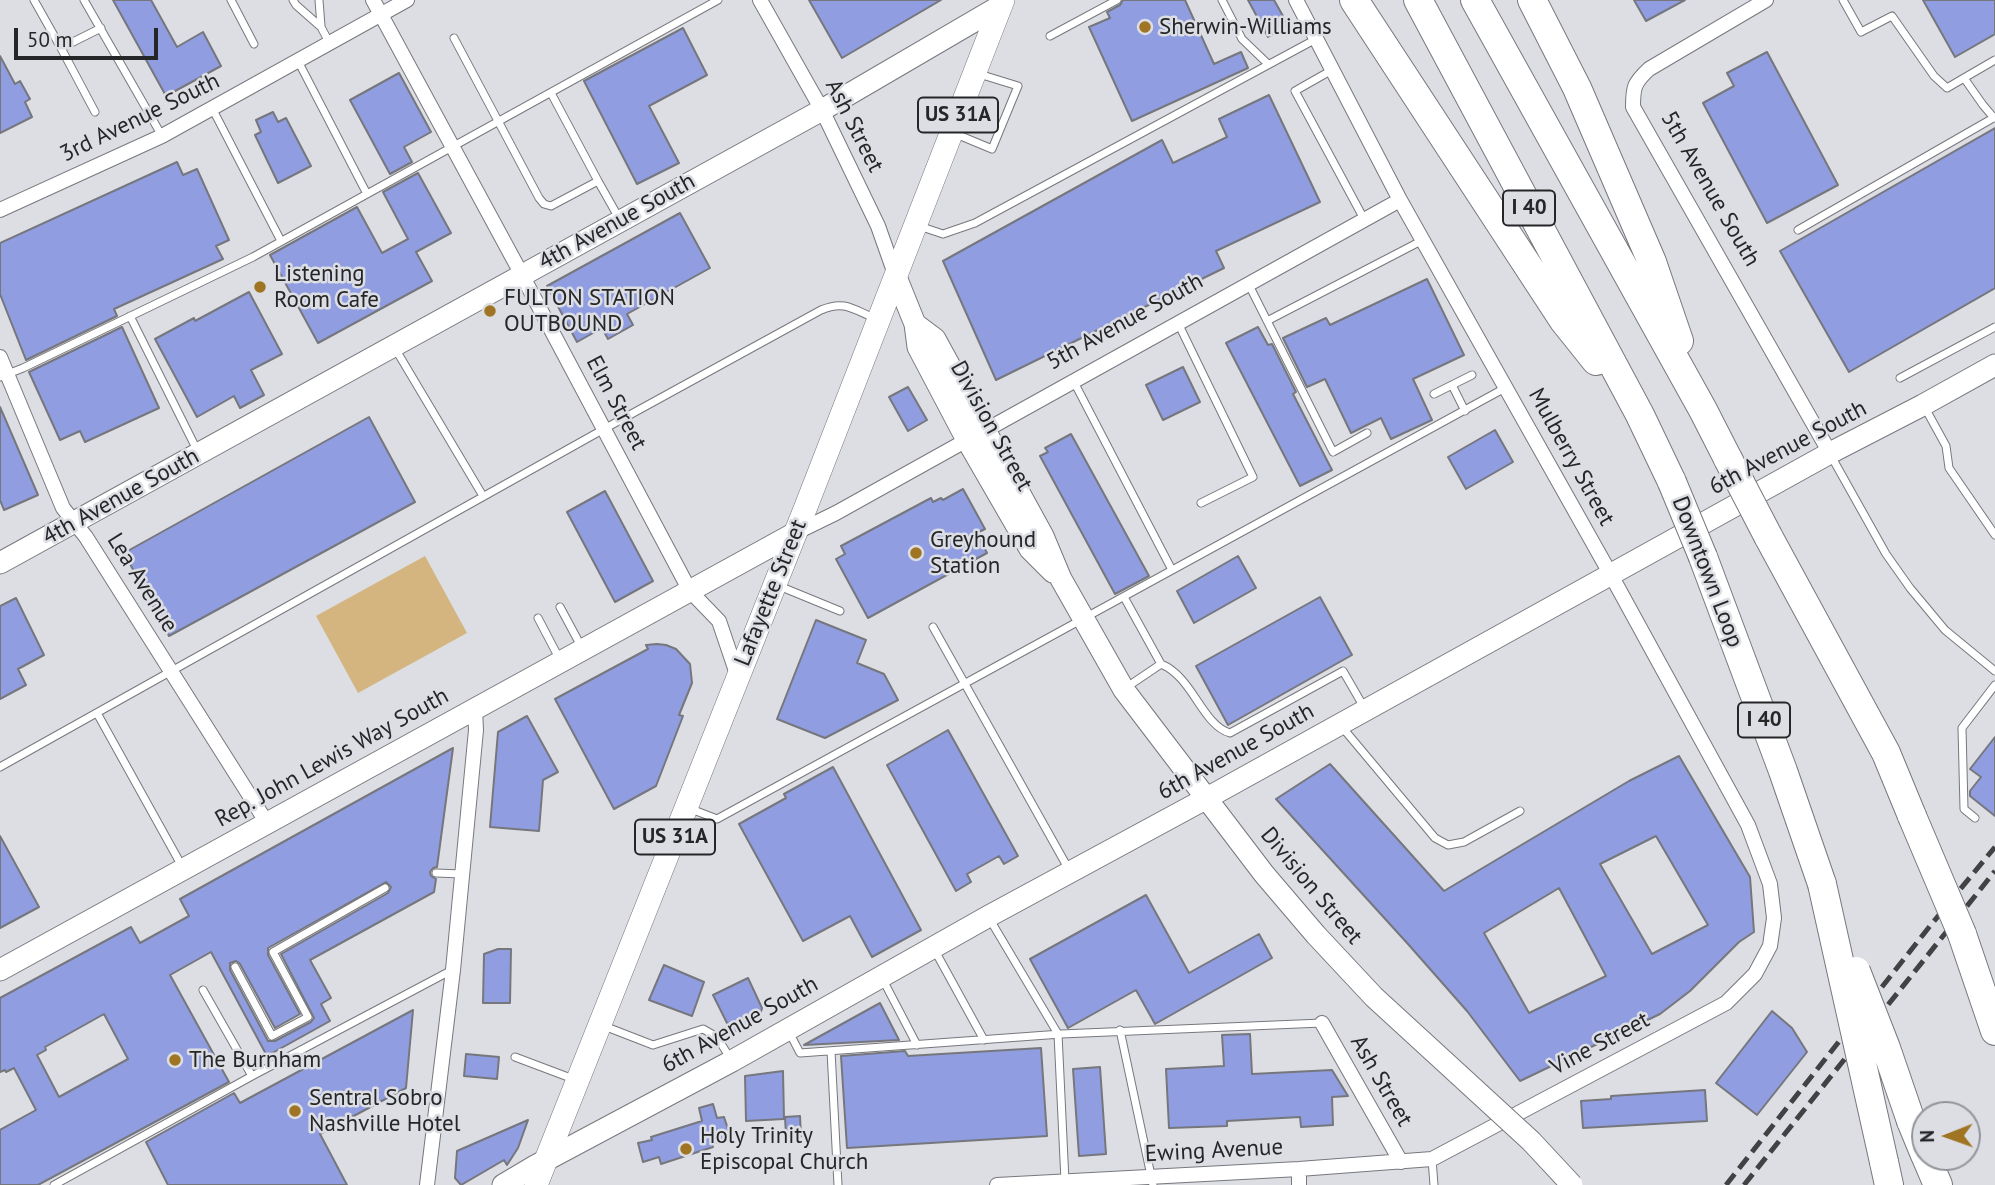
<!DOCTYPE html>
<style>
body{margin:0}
#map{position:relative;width:1995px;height:1185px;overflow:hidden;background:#dcdee4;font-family:"PT Sans",sans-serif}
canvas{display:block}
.north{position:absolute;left:1911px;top:1101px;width:70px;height:70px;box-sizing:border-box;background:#dcdee4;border:2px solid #939499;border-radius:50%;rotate:269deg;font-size:19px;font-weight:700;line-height:28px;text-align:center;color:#252628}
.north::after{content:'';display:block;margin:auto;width:24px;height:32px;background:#9f7524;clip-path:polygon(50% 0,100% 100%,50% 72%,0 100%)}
.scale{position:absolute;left:14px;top:28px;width:144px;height:32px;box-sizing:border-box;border:4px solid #252628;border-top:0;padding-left:9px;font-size:21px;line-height:24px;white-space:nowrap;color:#252628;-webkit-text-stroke:5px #dcdee4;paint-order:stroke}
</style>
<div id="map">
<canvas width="1995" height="1185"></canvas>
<div class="north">N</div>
<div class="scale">50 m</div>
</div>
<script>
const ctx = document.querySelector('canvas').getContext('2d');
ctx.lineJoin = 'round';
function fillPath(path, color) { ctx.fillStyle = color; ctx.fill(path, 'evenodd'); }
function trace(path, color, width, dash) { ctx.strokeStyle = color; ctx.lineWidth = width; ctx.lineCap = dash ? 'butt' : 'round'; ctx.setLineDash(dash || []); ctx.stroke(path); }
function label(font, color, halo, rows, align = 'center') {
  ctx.font = font + ' "PT Sans",sans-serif'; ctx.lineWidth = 5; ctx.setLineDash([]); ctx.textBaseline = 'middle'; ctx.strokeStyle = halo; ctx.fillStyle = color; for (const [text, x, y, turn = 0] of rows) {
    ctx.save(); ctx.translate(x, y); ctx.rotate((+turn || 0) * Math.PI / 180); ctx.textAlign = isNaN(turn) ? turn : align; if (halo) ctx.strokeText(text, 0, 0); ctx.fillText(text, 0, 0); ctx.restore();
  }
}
const green = new Path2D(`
 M425,556L467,633L358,693L316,616Z`);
const building = new Path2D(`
 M113,0H151L177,47L203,32L221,66L166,96Z
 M809,0H941L842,58Z
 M1123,0H1185L1214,64L1241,52L1248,68L1132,121L1089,27L1110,18L1107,12L1120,5Z
 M1248,0H1274L1288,25L1268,37Z
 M1634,0H1685L1646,21Z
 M1923,0H1995V34L1955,57Z
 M683,28L707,75L649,106L679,163L637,184L584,81Z
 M1767,52L1838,185L1767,223L1703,103L1734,86L1727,73Z
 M0,56L15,84L20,81L30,99L25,102L32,117L0,133Z
 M399,73L431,132L404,147L412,162L390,174L350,100Z
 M1269,95L1320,202L1216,251L1224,268L996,380L943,261L1162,140L1173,163L1227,137L1219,119Z
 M273,112L278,122L286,118L311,166L278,183L255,135L261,132L256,120Z
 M1995,128V288L1849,372L1780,251Z
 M177,162L183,175L197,169L229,240L216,246L223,259L114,309L117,316L26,360L0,294V243Z
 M418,173L451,233L416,252L432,281L318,343L270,255L357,207L382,253L408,239L383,192Z
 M680,213L710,268L627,314L633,325L608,339L602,328L577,342L547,286Z
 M1427,279L1464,355L1413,379L1432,420L1391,439L1381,418L1351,433L1325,379L1307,387L1283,338L1326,318L1330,325Z
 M249,292L282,354L251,370L264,395L240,408L234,396L197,417L155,339L194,318L195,321Z
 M122,327L159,408L85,442L80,431L60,440L29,372Z
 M1258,327L1268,345L1272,344L1296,392L1293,394L1332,470L1300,486L1226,343Z
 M1183,367L1200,402L1163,420L1146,385Z
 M908,387L927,420L908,431L889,397Z
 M0,407L38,495L4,510L0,500Z
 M369,417L415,502L169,636L124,553Z
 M1495,430L1513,462L1466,489L1448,457Z
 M1071,434L1149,576L1115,594L1040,456L1048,452L1045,448Z
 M963,489L985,529L977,533L987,553L868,618L836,559L845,554L841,546L931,498L933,502L941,498L943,500Z
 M605,491L653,581L615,602L567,512Z
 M1238,556L1256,588L1194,623L1177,591Z
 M1320,597L1352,655L1228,725L1196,666Z
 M16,598L44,655L18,669L26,685L0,699V606Z
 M816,620L866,640L857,663L884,674L898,700L825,738L777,719Z
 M657,644L666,645L676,649L690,664L692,683L679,715L683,716L656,786L614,809L555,699L648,649L646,645Z
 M527,716L558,772L543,780L539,831L490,827L498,732Z
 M948,730L1018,856L1004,864L999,856L967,874L971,882L956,891L887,765Z
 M1995,737V816L1970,796V791L1981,777L1970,769Z
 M453,748L437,867L433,868L430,872L431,876L436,879L434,892L310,960L331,998L321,1004L330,1021L267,1056L211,952L170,975L229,1082L38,1185H0V1130L36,1110L14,1068L6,1072L5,1070L0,1072V998L131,927L140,943L189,916L180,899ZM386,882L391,887L388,893L281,954L314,1018L311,1022L275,1041H268L230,970V963L236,961L240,964L275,1028L300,1014L268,955V948ZM104,1014L128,1059L59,1097L37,1055L46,1050L45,1047Z
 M1679,756L1750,877L1754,932L1739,942L1690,991L1660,1014L1520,1081L1467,1011L1408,944L1276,799L1330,764L1444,891L1629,781ZM1656,836L1708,925L1652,954L1600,864ZM1559,888L1606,976L1529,1013L1484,933Z
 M833,767L921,930L872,957L850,916L803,941L739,824L786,798L784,794Z
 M0,836L39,907L0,928Z
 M1146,895L1189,973L1259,934L1272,958L1155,1024L1136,990L1068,1028L1030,959Z
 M498,949H511L510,1003H483L484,954Z
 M664,965L704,982L692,1016L649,1000Z
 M748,978L762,1008L759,1019L732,1033L713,995Z
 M880,1003L899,1040L804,1045Z
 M413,1010L406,1088L320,1134L347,1185H168L146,1142L234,1093L240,1103Z
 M1772,1011L1792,1028L1807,1052L1757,1115L1716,1083Z
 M1250,1034L1252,1074L1332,1070L1348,1096L1332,1097L1333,1125L1301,1127L1300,1117L1227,1121V1126L1169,1128L1166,1069L1224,1066L1222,1035Z
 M1041,1048L1047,1136L847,1148L841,1056L905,1051L908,1056Z
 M466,1054L499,1057L497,1079L464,1076Z
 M1100,1067L1106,1154L1079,1156L1073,1069Z
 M783,1071L784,1119L746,1121L745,1076Z
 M1705,1090L1707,1121L1583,1128L1581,1101L1611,1099V1096Z
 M713,1104L717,1118L724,1117L731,1138L712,1144L713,1147L661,1164L659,1157L643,1162L638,1143L652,1140L651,1137L702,1121L699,1108Z
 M800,1116L801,1136H786L785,1117Z
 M528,1120L518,1148L507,1165L504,1160L461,1185L455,1178L457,1151Z`);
const lane = new Path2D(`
 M34,0L61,48L101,28
 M84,0L162,136
 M231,0L254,44
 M293,0L296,5L321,27L330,44
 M319,0L321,26
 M1222,0L1242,39L1268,64
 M1843,0L1861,32L1892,16L1934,76L1947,88L1964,78L1983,105L1994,118
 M1050,36L1117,0
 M454,38L539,198L544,204L551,206L598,181L551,93
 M61,48L95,112
 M298,61L367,194
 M1332,70L1295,91L1364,219
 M1964,78L1995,60
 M212,108L281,241
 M956,134L992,149L1018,86L979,74
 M598,181L620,220
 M919,226L943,234L975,223L1316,39
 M1798,230L1995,117
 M1249,285L1333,452L1367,433
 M130,316L197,450
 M1267,321L1423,240
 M1178,323L1253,477L1201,503
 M396,350L483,496
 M0,377L23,368L253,257L718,0
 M1900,378L1995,327
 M1074,382L1172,570
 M1452,385L1465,411
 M1434,394L1472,375
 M1924,406L1946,446L1949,468L1995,535
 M1830,454L1886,554L1910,588L1945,630L1995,671
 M779,586L840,611
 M1124,597L1161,664
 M560,607L581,646
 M538,618L559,658
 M933,627L1068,868
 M1127,687L1161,664C1193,677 1202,725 1230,733L1343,671L1365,709
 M97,713L183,868
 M1342,727L1435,838L1448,845L1464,842L1520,811
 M0,767L604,429L821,310C844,300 853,309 874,318
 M691,809L717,819L1505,388
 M1975,818L1964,809L1962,728L1995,685
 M436,873L462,874
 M989,918L1058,1034L1065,1181
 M934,949L984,1040
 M235,967L272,1036L308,1017L273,952L385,888
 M882,978L917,1045
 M203,990L252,1076
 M604,1026L653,1045L703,1029L717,1037L730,1058
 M788,1030L800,1053L1061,1034L1322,1023
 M1120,1030L1153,1185
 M831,1051L838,1185
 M515,1057L576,1080
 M1432,1159L1434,1185
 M54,1185L252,1076L452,970`);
const street = new Path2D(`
 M373,0L522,275L690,591L719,621L738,677
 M760,0L822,110L878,226L896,277
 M1766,0L1649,69C1634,83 1633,87 1633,107L1830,453
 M0,210L162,136L407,0
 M0,357L63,508L86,537L267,823
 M986,430L1400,200
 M795,533L836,513L967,440
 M1322,1023L1401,1162
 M1299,1169V1185
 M427,1185L453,970L476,730L475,709
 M997,1185L1299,1169L1432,1159L1726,1003L1755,974L1770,946L1774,918L1770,884L1748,825L1611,575L1400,200L1296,0`);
const secondary = new Path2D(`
 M896,277L915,324L918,347L967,440L1030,549L1053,572
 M915,324L935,339L1043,536L1061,579L1124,690L1264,874L1316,935L1374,997L1458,1074
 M0,563L822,110L1000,6
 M0,970L795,533
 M503,1185L535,1166L732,1061L989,916L1207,798L1830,453L1923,405L1995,365`);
const primary = new Path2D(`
 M536,1185L807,504L1003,0`);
const highway = new Path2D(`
 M1354,0L1564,321L1596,361
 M1418,0L1640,415L1672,482
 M1475,0L1703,410L1728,459
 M1532,0L1577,88L1652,262L1679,341
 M1768,536L1886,753L1912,816
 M1703,557L1783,771L1822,884
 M1962,934L1995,1031
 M1911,1121L1925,1155
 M1926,1157L1938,1185
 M1884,1162L1889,1185`);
const rail = new Path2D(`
 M1726,1185L1930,926L1995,847
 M1744,1185L1995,871`);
const secondaryBridge = new Path2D(`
 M1458,1074L1531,1141L1572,1185`);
const highwayBridge = new Path2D(`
 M1728,459L1768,536
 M1672,482L1703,557
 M1912,816L1962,934
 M1822,884L1884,1162
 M1856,971L1886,1048L1911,1121`);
const markers = [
 [1145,27,7,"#9f7524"],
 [260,287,7,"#9f7524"],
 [490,311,7,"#9f7524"],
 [916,553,7,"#9f7524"],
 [175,1060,7,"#9f7524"],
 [295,1111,7,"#9f7524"],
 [686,1149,7,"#9f7524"]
];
const shields = [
 [958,115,80],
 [1529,208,52],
 [1764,720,52],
 [675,837,80]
];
const shieldNames = [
 ["US 31A",958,115],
 ["I 40",1529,208],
 ["I 40",1764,720],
 ["US 31A",675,837]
];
const poiNames = [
 ["Sherwin-Williams",1159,27],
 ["Listening",274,274],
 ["Room Cafe",274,300],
 ["FULTON STATION",504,298],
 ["OUTBOUND",504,324],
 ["Greyhound",930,540],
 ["Station",930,566],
 ["The Burnham",189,1060],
 ["Sentral Sobro",309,1098],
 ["Nashville Hotel",309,1124],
 ["Holy Trinity",700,1136],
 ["Episcopal Church",700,1162]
];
const streetNames = [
 ["3rd Avenue South",140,118,-26],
 ["Ash Street",854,126,63],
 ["5th Avenue South",1710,189,60],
 ["4th Avenue South",617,222,-29],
 ["5th Avenue South",1125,322,-29],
 ["Elm Street",616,403,62],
 ["Division Street",991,426,61],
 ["6th Avenue South",1788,448,-28],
 ["Mulberry Street",1571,457,61],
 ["4th Avenue South",121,497,-29],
 ["Downtown Loop",1707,572,69],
 ["Lea Avenue",142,583,58],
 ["Lafayette Street",771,593,-68],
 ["6th Avenue South",1236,752,-29],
 ["Rep. John Lewis Way South",332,758,-29],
 ["Division Street",1311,886,50],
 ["6th Avenue South",740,1025,-29],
 ["Vine Street",1600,1044,-28],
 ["Ash Street",1381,1081,60],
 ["Ewing Avenue",1214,1151,-3]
];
fillPath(green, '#d4b580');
fillPath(building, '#909ee1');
trace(building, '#76777c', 2);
trace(lane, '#77787d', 9);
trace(street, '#77787d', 16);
trace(secondary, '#77787d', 23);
trace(primary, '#77787d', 24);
trace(highway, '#77787d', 30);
trace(lane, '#fff', 7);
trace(street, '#fff', 14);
trace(secondary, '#fff', 21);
trace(primary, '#fff', 23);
trace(highway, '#fff', 28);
trace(rail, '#404244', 5, [14, 7]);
trace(secondaryBridge, '#77787d', 23, []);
trace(highwayBridge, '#77787d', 30, []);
trace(secondaryBridge, '#fff', 21);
trace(highwayBridge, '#fff', 28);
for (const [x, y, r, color] of markers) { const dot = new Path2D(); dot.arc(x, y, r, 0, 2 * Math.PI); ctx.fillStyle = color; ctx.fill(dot); trace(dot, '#dcdee4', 2.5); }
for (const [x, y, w] of shields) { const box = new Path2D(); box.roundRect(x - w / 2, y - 17.5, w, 35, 5); ctx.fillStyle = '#dcdee4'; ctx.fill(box); trace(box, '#252628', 2); }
label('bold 21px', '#252628', null, shieldNames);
label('23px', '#252628', '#dcdee4', poiNames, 'left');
label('23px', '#252628', '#dcdee4', streetNames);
</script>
